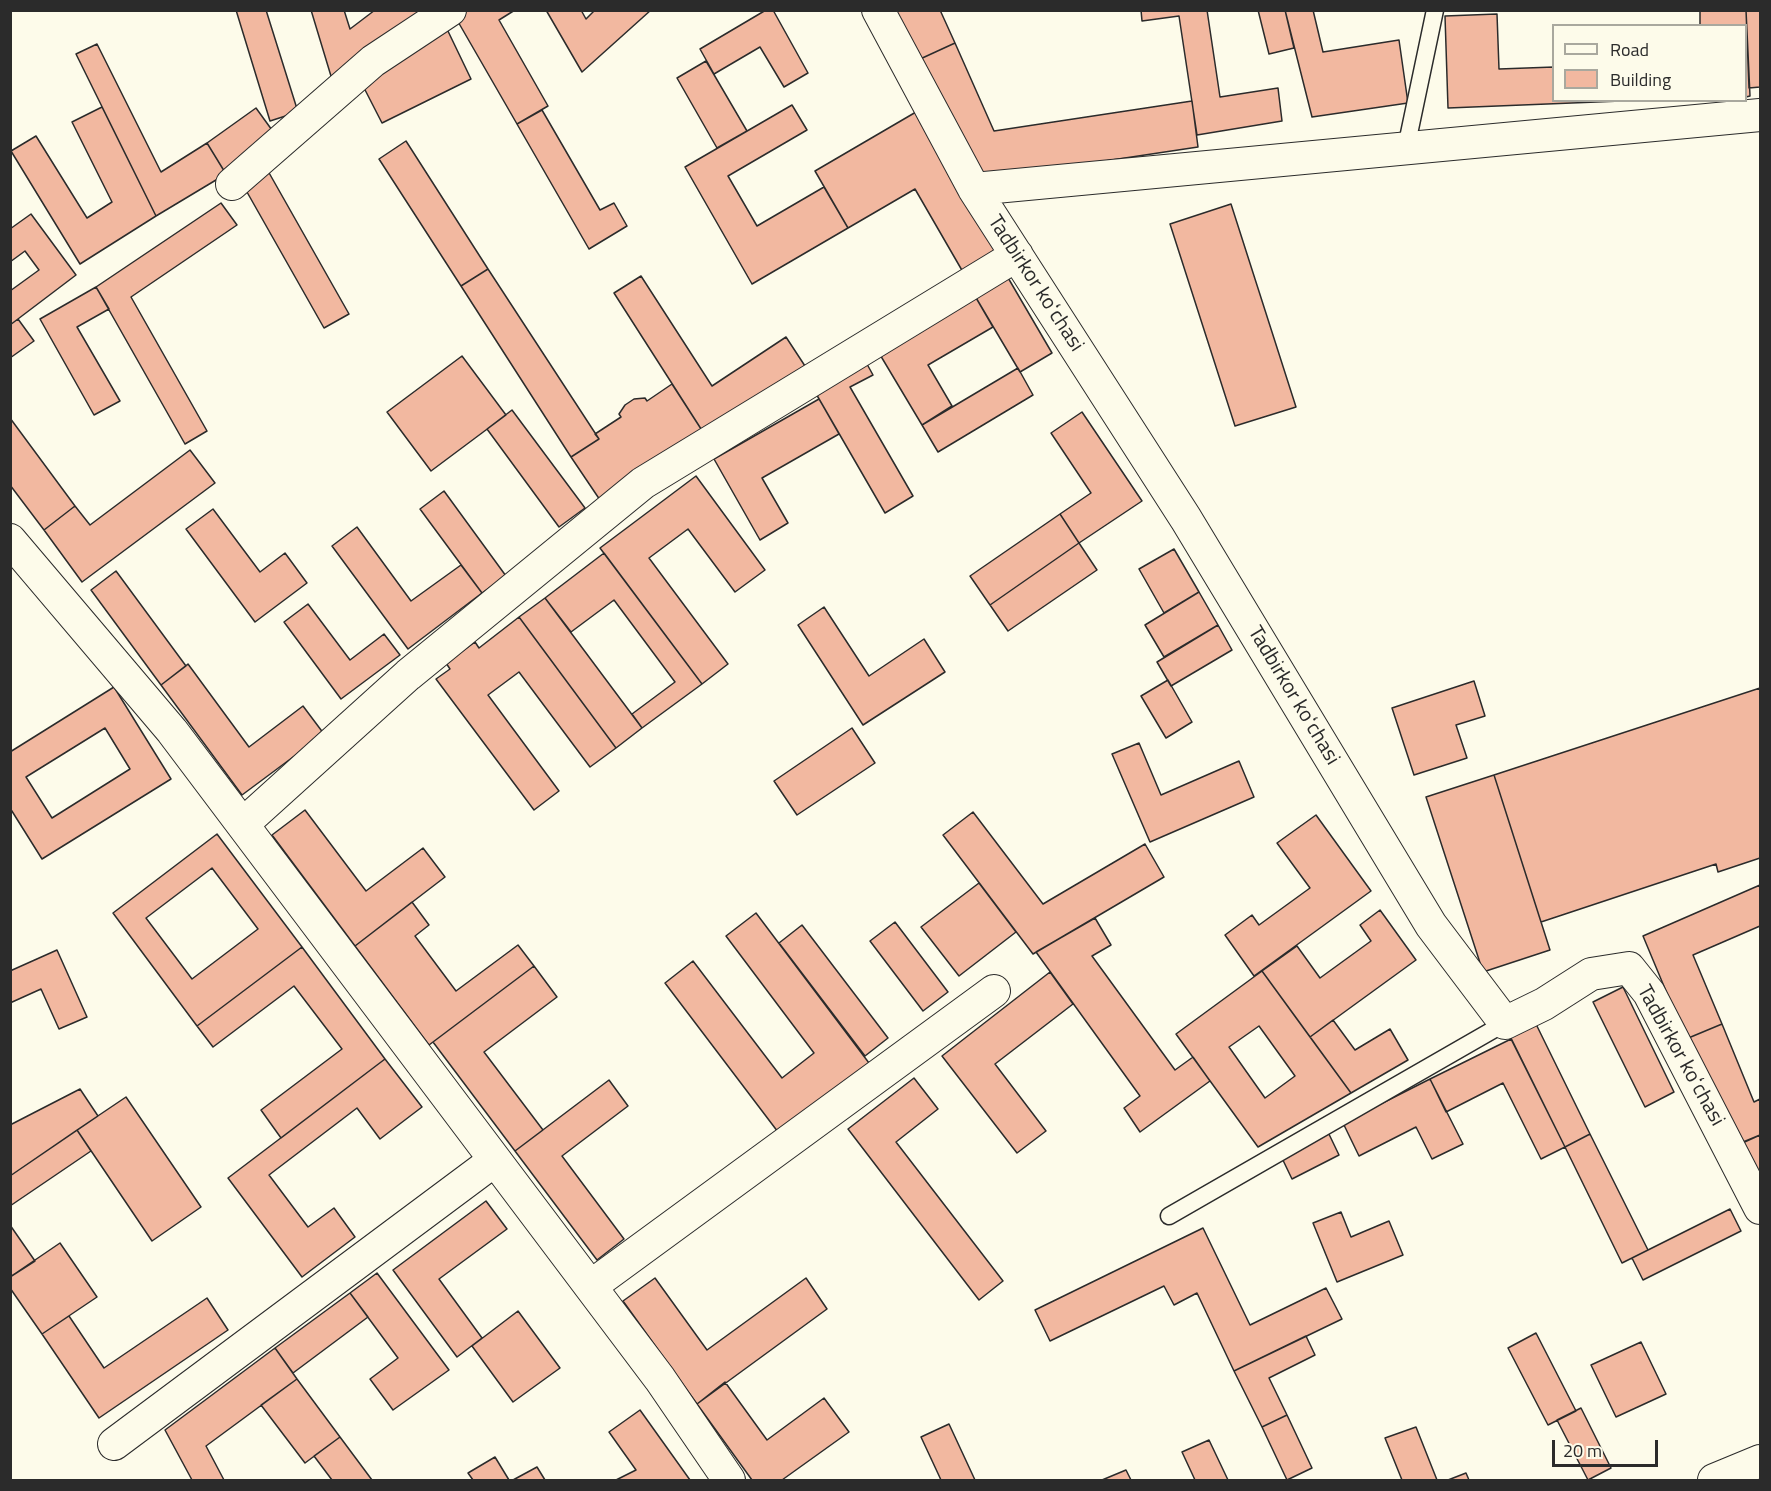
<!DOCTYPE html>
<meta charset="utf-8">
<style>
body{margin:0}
#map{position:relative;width:1771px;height:1491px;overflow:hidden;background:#fdfbea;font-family:"Titillium Web",sans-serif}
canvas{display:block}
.frame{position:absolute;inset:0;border:12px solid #2b2b2b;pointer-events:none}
.legend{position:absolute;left:1552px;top:24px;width:195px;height:78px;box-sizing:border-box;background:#fdfbea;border:2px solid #a9a89e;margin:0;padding:8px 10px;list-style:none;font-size:18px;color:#2b2b2b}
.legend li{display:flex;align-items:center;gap:12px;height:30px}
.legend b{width:30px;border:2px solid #a9a89e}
.scale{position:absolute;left:1552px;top:1440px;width:106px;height:27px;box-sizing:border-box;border:3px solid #2b2b2b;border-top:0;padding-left:8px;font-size:18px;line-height:21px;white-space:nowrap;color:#2b2b2b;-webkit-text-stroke:4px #fdfbea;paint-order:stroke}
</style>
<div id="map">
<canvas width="1771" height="1491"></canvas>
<div class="frame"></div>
<ul class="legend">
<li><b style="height:8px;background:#fdfbea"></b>Road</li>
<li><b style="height:16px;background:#f2b8a0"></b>Building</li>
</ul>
<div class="scale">20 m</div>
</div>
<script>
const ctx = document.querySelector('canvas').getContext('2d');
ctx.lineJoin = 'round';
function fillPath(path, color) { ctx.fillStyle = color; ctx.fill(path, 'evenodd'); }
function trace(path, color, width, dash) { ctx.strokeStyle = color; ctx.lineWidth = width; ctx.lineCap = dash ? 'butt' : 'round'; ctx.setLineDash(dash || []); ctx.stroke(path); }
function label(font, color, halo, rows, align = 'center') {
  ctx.font = font + ' "Titillium Web",sans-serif'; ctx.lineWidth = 4.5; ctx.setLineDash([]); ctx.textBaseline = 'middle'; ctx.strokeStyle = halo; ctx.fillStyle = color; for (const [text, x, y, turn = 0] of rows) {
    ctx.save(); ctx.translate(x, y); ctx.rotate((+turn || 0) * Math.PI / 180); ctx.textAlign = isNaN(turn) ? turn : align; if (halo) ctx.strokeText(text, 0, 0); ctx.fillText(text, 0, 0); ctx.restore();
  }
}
const building = new Path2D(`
 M236,10H266L298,112L270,121Z
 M311,10H344L350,29L375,10H425L334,86Z
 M458,10H515L499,20L548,106L517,124L453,13Z
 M546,10H581L586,19L595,10H651L582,72Z
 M766,10H773L808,73L784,87L760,47L714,74L700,49Z
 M896,10H940L955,43L918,60Z
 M1141,10H1207L1220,97L1278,88L1282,121L1197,135L1179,16L1142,21Z
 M1258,10H1285L1294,48L1269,54Z
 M1285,10H1313L1323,52L1399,40L1408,103L1312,117Z
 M1700,10H1746L1750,96L1746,97V26H1700Z
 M1746,10H1760V87L1749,88Z
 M1497,14L1499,69L1554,67V100H1646L1448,108L1445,16Z
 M446,27L471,79L382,123L361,82Z
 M955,43L994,131L1192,101L1198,147L972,181L918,60Z
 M97,44L161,172L207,143L226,174L156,216L76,54Z
 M706,61L747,131L717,148L677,78Z
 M792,105L807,130L728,176L757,226L824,187L848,228L752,284L685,167Z
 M102,107L156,216L80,264L11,151L36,136L87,218L112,202L72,122Z
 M256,108L277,137L226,174L207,143Z
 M542,110L600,210L614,203L627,226L589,249L517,124Z
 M916,112L1001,259L967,279L915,189L848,228L815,171Z
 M406,141L488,269L461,286L379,159Z
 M268,171L349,314L324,328L243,185Z
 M221,203L237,225L131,297L207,431L185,444L96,287Z
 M1231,204L1296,407L1235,426L1170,224Z
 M31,214L76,275L10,325V291L39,270L25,251L10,262V229Z
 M488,269L599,439L571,457L461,286Z
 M641,276L712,386L786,337L805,366L703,432L614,293Z
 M1007,276L1052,353L1020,372L975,296Z
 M96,287L109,309L77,327L120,401L94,415L40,319Z
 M975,296L993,327L928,365L952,406L922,425L879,353Z
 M18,319L34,341L10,358V325Z
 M862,355L873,375L850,387L913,496L885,513L811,385Z
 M462,356L506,415L431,471L387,412Z
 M1018,368L1033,395L938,452L922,425Z
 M672,384L703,432L600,500L571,457L599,439L595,434L621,417L619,414L625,405L634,399L645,398L647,401Z
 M819,399L839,434L762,478L788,523L760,540L714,459Z
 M512,410L585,508L559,527L487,429Z
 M1082,412L1142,501L1079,543L1060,514L1091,493L1051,433Z
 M10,418L75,506L44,530L10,485Z
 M190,450L215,483L82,582L44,530L75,506L90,525Z
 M696,476L765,570L735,592L688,529L649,558L728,664L702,684L600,548Z
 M444,491L506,576L482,593L420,509Z
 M213,509L260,572L285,553L307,583L255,622L186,529Z
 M1060,514L1079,543L990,605L970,576Z
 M357,527L411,601L461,565L482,593L408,649L332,546Z
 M1079,543L1097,570L1008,631L990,605Z
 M1174,549L1199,592L1164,613L1139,569Z
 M604,553L702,684L642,728L632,714L675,682L614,600L571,632L545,598Z
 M116,571L186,666L161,685L91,590Z
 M1199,592L1218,625L1164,657L1145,625Z
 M545,598L642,728L616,748L519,617Z
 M308,604L350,660L384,634L400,655L341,699L284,622Z
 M824,607L869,676L924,639L945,672L863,725L798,625Z
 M519,617L616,748L590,767L519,672L488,695L559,791L534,810L436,679L450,669L446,663L475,642L479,648Z
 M1218,625L1232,650L1171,686L1157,662Z
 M188,664L249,747L303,706L324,734L242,795L161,685Z
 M1168,680L1192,722L1166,738L1141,696Z
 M1474,681L1485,716L1456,725L1467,758L1414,775L1392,708Z
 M114,687L171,779L42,859L10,808V752ZM105,728L130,769L52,818L26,777Z
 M1760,688V858L1718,872L1716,864L1541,922L1494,775Z
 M852,728L875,763L797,815L774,781Z
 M1139,743L1161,795L1239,761L1254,797L1150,842L1112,754Z
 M1494,775L1550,950L1483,972L1426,797Z
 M305,810L366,891L423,848L445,877L355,946L272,835Z
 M973,812L1043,904L1145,844L1164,877L1033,954L943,835Z
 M1316,815L1371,891L1254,976L1225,935L1252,915L1259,925L1310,888L1277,843Z
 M217,834L302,947L197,1026L113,913ZM212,868L258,929L192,979L146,918Z
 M979,883L1016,932L959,976L921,927Z
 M1760,885V926L1693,955L1722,1024L1686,1039L1643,936Z
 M412,902L429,925L415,936L456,991L518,945L534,966L429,1045L355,946Z
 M1380,910L1416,960L1310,1037L1262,971L1297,946L1320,978L1371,941L1360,925Z
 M756,913L869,1063L778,1132L665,983L693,961L782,1078L814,1053L726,936Z
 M1095,918L1111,945L1092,956L1175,1070L1193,1057L1210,1081L1140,1132L1124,1108L1140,1096L1036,952Z
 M895,922L948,992L923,1011L870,941Z
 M802,925L888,1038L865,1056L779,943Z
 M302,947L385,1059L281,1138L261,1110L342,1049L294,986L213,1047L197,1026Z
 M57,950L87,1017L59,1029L41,989L10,1003V971Z
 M534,966L557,997L484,1052L543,1130L515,1151L433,1042Z
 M1262,971L1351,1093L1258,1147L1176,1034ZM1259,1026L1295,1076L1265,1098L1229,1047Z
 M1050,972L1073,1004L995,1064L1046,1131L1017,1153L942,1056Z
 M1623,987L1674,1092L1645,1107L1593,1002Z
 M1333,1020L1355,1050L1390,1029L1408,1060L1351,1093L1310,1037Z
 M1534,1020L1590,1134L1565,1147L1508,1032Z
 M1722,1024L1754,1102L1760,1099V1135L1731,1147L1686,1039Z
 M1511,1039L1565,1147L1541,1159L1503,1083L1446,1112L1430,1079Z
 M385,1059L422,1107L380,1139L357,1108L269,1175L308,1227L334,1208L355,1237L302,1277L228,1178Z
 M914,1078L938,1109L896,1142L1003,1281L979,1300L848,1129Z
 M1430,1079L1463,1144L1432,1159L1416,1127L1359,1156L1343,1123Z
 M609,1080L628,1106L562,1156L624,1239L597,1260L515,1151Z
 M80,1089L98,1116L10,1176V1125Z
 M126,1097L201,1207L152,1241L77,1130Z
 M77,1130L91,1151L10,1206V1176Z
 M1327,1130L1339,1155L1292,1179L1280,1154Z
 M1590,1134L1648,1250L1622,1263L1565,1147Z
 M1760,1135V1188L1738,1145Z
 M486,1201L507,1229L439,1279L482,1338L457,1357L393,1270Z
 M1730,1209L1741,1231L1643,1280L1632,1258Z
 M1341,1212L1351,1237L1389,1221L1403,1255L1337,1282L1313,1223Z
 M10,1225L35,1261L10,1277Z
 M1203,1228L1250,1325L1326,1288L1342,1319L1234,1371L1197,1293L1174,1305L1164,1286L1050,1341L1035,1310Z
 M60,1243L97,1297L42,1334L10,1288V1277Z
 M377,1273L449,1370L393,1410L370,1379L398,1358L350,1293Z
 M655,1278L707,1350L806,1278L827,1309L697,1404L623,1301Z
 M350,1293L368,1317L293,1373L275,1348Z
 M207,1298L228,1330L99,1418L42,1334L69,1316L104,1368Z
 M518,1311L560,1368L513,1402L472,1346Z
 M1536,1333L1576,1411L1548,1425L1508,1348Z
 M1306,1336L1315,1355L1269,1378L1287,1415L1262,1427L1234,1371Z
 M1641,1342L1666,1394L1616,1417L1591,1365Z
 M275,1348L297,1379L206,1446L224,1480H192L165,1430Z
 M297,1379L340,1437L305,1463L261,1405Z
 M725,1382L767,1440L824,1398L849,1432L782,1480H752L697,1404Z
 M1581,1408L1611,1468L1588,1480L1557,1420Z
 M640,1410L690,1480H616L636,1470L609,1432Z
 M1287,1415L1312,1468L1287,1480L1262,1427Z
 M949,1424L975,1480H941L921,1437Z
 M1416,1427L1437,1480H1402L1385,1438Z
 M340,1437L372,1480H332L314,1456Z
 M1209,1440L1228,1480H1195L1182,1452Z
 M495,1457L509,1480H473L468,1473Z
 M537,1467L545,1480H513Z
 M1126,1470L1131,1480H1102Z
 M1466,1473L1469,1480H1448Z`);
const lane = new Path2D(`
 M1406,148L1435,10
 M1169,1216L1505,1023`);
const street = new Path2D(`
 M878,10L974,189L1186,519L1431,925L1505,1023L1544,1004L1591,974L1629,968L1649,993L1760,1208
 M232,184L373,61L450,10
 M974,189L1760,115
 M10,540L172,731L660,1379L729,1480
 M243,824L408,675L643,483L1017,255
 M591,1286L994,991
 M114,1444L495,1160
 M1714,1480L1760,1461`);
const streetNames = [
 ["Tadbirkor koʻchasi",1035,284,57],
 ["Tadbirkor koʻchasi",1293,696,59],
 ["Tadbirkor koʻchasi",1680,1056,61]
];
fillPath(building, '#f2b8a0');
trace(building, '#2b2b2b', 1.5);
trace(lane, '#2b2b2b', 19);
trace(street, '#2b2b2b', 34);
trace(lane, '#fdfbea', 16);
trace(street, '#fdfbea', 32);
label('21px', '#2b2b2b', '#fdfbea', streetNames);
</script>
